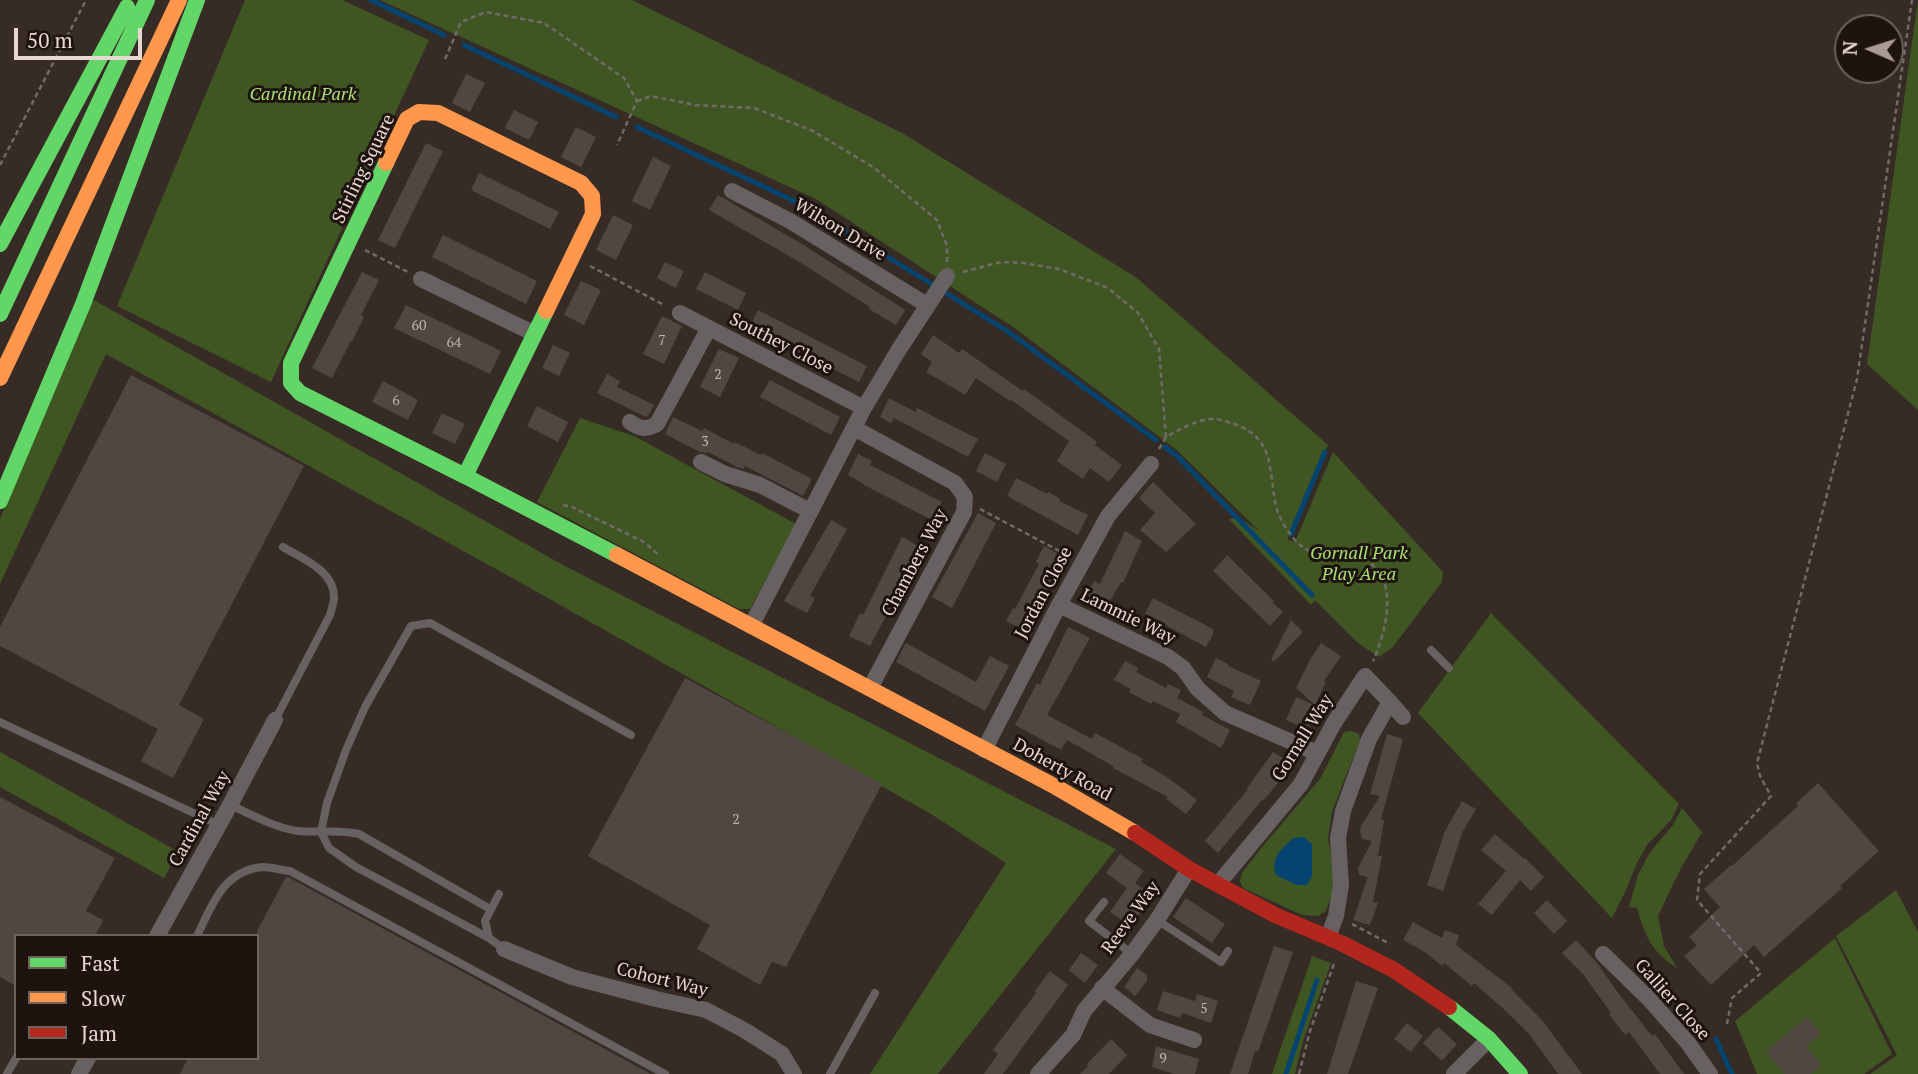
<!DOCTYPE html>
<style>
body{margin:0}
#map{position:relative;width:1918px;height:1074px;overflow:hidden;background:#372b26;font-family:"PT Serif",serif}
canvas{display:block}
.legend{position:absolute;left:14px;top:934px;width:245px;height:126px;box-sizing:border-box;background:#1e130f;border:2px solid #6e625d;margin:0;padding:9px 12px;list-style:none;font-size:21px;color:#e7d8d2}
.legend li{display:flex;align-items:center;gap:14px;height:35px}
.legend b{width:35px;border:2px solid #6e625d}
.north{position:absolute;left:1834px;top:14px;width:70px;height:70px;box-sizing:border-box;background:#1e130f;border:2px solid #6e625d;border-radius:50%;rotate:273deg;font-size:19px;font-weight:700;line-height:28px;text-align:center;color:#e7d8d2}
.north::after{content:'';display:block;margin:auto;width:24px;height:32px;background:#a99b96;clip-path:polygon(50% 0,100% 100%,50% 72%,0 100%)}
.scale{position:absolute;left:14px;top:28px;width:128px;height:32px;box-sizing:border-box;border:4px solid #e7d8d2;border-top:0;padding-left:9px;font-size:21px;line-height:24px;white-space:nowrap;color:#e7d8d2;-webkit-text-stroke:5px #1e130f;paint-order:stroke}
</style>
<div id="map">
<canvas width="1918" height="1074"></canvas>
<ul class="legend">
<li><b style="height:9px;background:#63d668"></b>Fast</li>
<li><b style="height:9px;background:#ff974d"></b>Slow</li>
<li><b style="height:9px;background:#b3261e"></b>Jam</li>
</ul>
<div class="north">N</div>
<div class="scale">50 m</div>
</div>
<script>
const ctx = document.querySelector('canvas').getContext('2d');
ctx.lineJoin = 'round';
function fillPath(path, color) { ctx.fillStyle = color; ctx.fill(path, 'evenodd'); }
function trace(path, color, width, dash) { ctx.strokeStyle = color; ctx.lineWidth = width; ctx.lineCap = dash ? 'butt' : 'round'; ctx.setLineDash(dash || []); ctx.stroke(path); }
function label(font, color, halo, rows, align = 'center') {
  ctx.font = font + ' "PT Serif",serif'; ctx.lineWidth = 6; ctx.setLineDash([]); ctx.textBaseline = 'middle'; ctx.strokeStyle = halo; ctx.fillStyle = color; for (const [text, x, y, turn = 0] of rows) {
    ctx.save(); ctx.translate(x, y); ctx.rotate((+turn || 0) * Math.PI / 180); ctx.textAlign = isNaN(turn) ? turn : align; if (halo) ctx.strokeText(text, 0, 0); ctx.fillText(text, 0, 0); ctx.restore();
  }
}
const green = new Path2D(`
 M245,0H342L429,40L271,382L117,306Z
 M380,0H632L902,133L1137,278L1328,445L1287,540L1295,542L1333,452L1443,572L1442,582L1392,648L1379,657L1358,643L1315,600L1311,605L1229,519L1237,517L1258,530L1178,451L1016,329L816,199Z
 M1918,0V410L1867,364Z
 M92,299L563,565L1116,849L938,1074H870L1006,863L931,814L514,579L106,354L0,584V519Z
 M580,418L634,436L796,524L750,609H739L537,502Z
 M1491,613L1679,804L1671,820L1647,845L1637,863L1626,890L1612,918L1418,713Z
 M1351,731L1359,734L1360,740L1332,812L1328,838L1333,867V892L1326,911L1318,916L1302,915L1243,888L1240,881L1242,873L1262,847L1320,779L1344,732Z
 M0,752L179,852L164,878L0,787Z
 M1682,808L1702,832L1680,870L1658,916L1664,946L1677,968C1650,950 1646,937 1637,908L1629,907L1638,875L1650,852L1673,825Z
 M1896,890L1918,932V1074H1870L1897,1055L1836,936Z
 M1835,938L1892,1054L1864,1074H1757L1735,1021Z
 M1312,956L1331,963L1303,1041L1295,1074H1272Z`);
const water = new Path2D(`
 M1304,837L1312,844V876L1307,885H1296L1276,875C1270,858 1281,850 1293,838Z`);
const stream = new Path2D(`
 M371,0L444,35
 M464,45L616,117
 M637,127L809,208L1007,331L1156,440
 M1165,447L1177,456L1312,595
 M1291,534L1325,452
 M1716,1039L1732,1074
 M1286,1074L1317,980`);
const building = new Path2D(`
 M466,74L485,83L470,112L452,103Z
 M514,110L538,122L529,140L505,128Z
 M576,127L596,137L581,167L561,157Z
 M426,143L443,151L395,248L378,240Z
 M653,157L671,166L650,210L632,201Z
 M479,173L559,212L550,229L471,190Z
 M718,195L802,244L905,310L896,325L869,309L870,307L798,261L709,210Z
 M613,215L633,225L616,260L596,250Z
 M443,235L537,281L526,304L432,257Z
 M665,262L684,271L676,288L657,278Z
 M362,272L379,280L361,315L364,317L352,341H351L332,378L312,368Z
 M705,272L746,293L738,310L696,289Z
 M581,281L601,290L584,325L564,315Z
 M406,305L501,351L490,374L394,328Z
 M758,310L867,366L859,382L750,327Z
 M662,316L682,326L664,364L643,354Z
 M933,335L959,353L962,349L1023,391L1024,389L1097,442L1095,445L1122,465L1109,482L1090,468L1083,479L1057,461L1069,441L1011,400L1010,401L976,378L965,395L926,372L932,362L921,354Z
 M553,345L570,353L559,376L542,368Z
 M719,349L739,358L720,397L700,387Z
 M607,374L620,381L617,387L654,405L648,416L646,417L597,393Z
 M131,375L304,466L179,705L204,719L173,778L141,761L158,729L0,646V627Z
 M770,380L840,417L831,435L760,397Z
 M383,381L418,400L408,420L372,402Z
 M889,398L916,412L917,408L978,439L968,457L894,418L891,423L880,417Z
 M537,406L568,422L558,442L527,426Z
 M442,413L465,424L455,444L432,433Z
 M673,417L702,431L704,428L734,444L735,442L761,455L762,453L812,479L803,496L745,466L744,469L737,467L708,452L707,453L700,452L665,434Z
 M985,453L1006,464L997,482L976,471Z
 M858,454L872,461L870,465L942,502L932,520L864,485V484L848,475Z
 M1016,478L1047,494L1048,492L1060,499L1059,501L1088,515L1078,535L1007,496Z
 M1153,482L1196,524L1166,552L1140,530L1155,513L1139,498Z
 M978,513L996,523L952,608L932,597Z
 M831,520L847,529L810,596L815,598L807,613L784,601Z
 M1125,531L1142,541L1123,583L1121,582L1107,606L1086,595L1094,581L1100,584Z
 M902,537L922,548L870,646L849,636L860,613L863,615Z
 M1044,546L1064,557L1026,631L1006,621L1013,608L1015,609L1039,564L1036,562Z
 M1227,555L1274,601L1272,602L1283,612L1270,626L1213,571Z
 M1153,598L1213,629V634L1206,647L1145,614Z
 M1291,620L1303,632L1274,662L1271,660Z
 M1068,627L1090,638L1047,715L1092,739L1095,733L1143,759L1141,762L1167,777L1197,800L1186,814L1166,799L1168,797L1113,768V766L1067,740L1061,750L1015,725L1037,683L1040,685Z
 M906,643L976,682L990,656L1009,666L985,711L896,662Z
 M1321,643L1341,656L1324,681L1326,682L1315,705L1296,688L1311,658Z
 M1216,658L1228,664V666L1261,681L1250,705L1231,697L1234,691L1207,677Z
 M1125,661L1138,668L1136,672L1166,688L1168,684L1181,690L1177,698L1203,712L1202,715L1230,730L1221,748L1176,722L1180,714L1153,701L1151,704L1129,692L1131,689L1114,680Z
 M685,678L882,784L786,967L772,962L760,985L697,949L710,925L588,856Z
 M1296,697L1314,705L1310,714L1314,715L1307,730L1286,720Z
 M1387,734L1403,739L1381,819L1384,820L1378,856H1382L1373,902L1378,903L1370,925L1353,920L1368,877L1359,875L1358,868L1372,841L1362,839L1360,831L1361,826L1380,796L1370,794Z
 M1273,752L1293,765L1284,778L1283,777L1263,801L1262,800L1218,853L1205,841L1248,789L1247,788Z
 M1818,783L1879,851L1840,886L1842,888L1764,957L1754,945L1711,985L1684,956L1697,945L1689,937L1720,907L1704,889L1731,865L1732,866L1798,806L1796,803Z
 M0,797L115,858L86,911L103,920L95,936H16V986L0,977Z
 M1462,801L1476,809L1462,833L1443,891L1427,885L1445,831Z
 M1495,834L1524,859L1525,858L1544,877L1531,891L1520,880L1492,915L1478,904L1506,871L1481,850Z
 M1120,854L1144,871L1135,883L1152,896L1131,927L1110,912L1127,888L1106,873Z
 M286,877H288L651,1074H180L188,1058H257V931Z
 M1186,898L1225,924L1212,943L1173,917Z
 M1547,900L1567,921L1554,934L1534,913Z
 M1413,922L1442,938L1445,930L1459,935L1456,945L1512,988L1511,989L1542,1020L1582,1074H1558L1529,1034L1507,1012L1474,983L1472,986L1444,963L1442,966L1425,952L1403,940Z
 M1576,940L1598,964L1616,990L1652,1036L1655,1034L1684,1074H1660L1629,1032L1625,1035L1609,1014L1611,1013L1583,974L1562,953Z
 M1274,946L1293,952L1258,1052L1255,1051L1248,1074H1230Z
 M1081,953L1098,965L1085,983L1069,970Z
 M1137,968L1147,975V981L1135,996L1124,987Z
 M1050,971L1068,985L1003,1074H984L998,1054L993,1050L1036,993L1034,992Z
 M1356,981L1378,988L1348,1074H1327Z
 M1163,991L1195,1001L1197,994L1218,1001L1211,1023L1182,1013L1180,1018L1157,1010Z
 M1807,1017L1821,1034L1806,1046L1822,1065L1811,1074H1784L1766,1051Z
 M1407,1023L1423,1036L1411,1052L1394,1039Z
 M1438,1027L1457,1044L1442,1061L1423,1043Z
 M1111,1039L1127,1055L1109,1074H1080L1088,1066L1087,1064Z
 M1156,1046L1199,1059L1195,1074H1175L1152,1067Z`);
const path = new Path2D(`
 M445,59L461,22L486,12L544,23L624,78L637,101L617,145
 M637,101L651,96L695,105L754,108L813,131L873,167L937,220L947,246V262
 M0,165L86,0
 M365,250L408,272
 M590,266L664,305
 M963,272L1001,262L1023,263L1059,269L1108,288L1138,313L1159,349L1166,437C1178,430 1202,417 1216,419C1221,420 1227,422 1231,423C1276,437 1268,469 1276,506C1279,518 1286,529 1294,539C1311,558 1322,552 1343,554C1403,559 1390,623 1373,661
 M1159,449L1166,437
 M563,505L572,507L644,542L659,555
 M980,509L1067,555
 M1352,924L1390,944
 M1727,1024L1732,998L1761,973L1697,900L1700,874L1771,796L1760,776L1757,763L1857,379L1912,0
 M1299,1074L1310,1031L1335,961`);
const lane = new Path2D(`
 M1431,650L1449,668
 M275,720L330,615C331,610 334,603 334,598C335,571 303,559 283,547
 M0,722L219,825
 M230,805C251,814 275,828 298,831C319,833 339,829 359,834L490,909
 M499,894L485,921L489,938L504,949
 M1104,902L1089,921L1132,954
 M1157,920L1221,962L1228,951
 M197,936C212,905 223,871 262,867C271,867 281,870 290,871L665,1074
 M489,938L356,867L329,848L321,832L327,803L346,750L365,707L411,626L430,623L631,735
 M7,1074L16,1058
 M830,1074L875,993`);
const street = new Path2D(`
 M732,191L790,221L927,305
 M421,279L533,333
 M680,313L864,408
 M630,422C640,429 646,430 657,424L709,328
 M854,428L955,483L965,497L964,512L870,688
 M701,462L725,474L760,485L810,511
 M1059,605L1168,657L1183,668L1198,689L1225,713L1317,753
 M751,626L864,408L898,351L947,276
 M984,750L1059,605L1108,516L1151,464
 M1218,884L1301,784L1334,723L1365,676L1390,702
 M157,936L230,805L275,720
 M1328,937L1336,916L1341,885L1338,838L1343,811L1369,739L1390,702L1403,717
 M504,949L572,977L656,999L706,1010L744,1030L782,1054L794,1074
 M1603,954L1649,999L1688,1043L1710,1074
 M1102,988L1150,1025L1194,1040
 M79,1074L88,1058
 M1038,1074L1073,1035L1084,1011L1132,954L1157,920L1189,869
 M1454,1074L1489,1039`);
const fast = new Path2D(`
 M386,163L291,363V383L300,393L465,476
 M0,244L127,7
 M546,311L465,476L617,555
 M0,314L147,0
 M0,501L83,304L197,0
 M1449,1007L1489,1039L1520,1074`);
const slow = new Path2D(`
 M386,163L407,119L419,112L438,113L581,183L592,196L593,214L546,311
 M0,378L179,0
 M617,555L1056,787L1135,833`);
const jam = new Path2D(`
 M1135,833L1189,869L1275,915L1341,943L1394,970L1449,1007`);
const numberNames = [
 ["60",419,326],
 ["7",662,341],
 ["64",454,343],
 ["2",718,375],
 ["6",396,401],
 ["3",705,442],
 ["2",736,820],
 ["5",1204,1009],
 ["9",1163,1059]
];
const parkNames = [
 ["Cardinal Park",303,95],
 ["Gornall Park",1359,554],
 ["Play Area",1359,575]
];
const streetNames = [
 ["Stirling Square",364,169,-64],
 ["Wilson Drive",840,230,31],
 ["Southey Close",781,344,27],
 ["Chambers Way",915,563,-62],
 ["Jordan Close",1044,593,-62],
 ["Lammie Way",1128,617,26],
 ["Gornall Way",1303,738,-58],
 ["Doherty Road",1062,770,29],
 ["Cardinal Way",200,819,-61],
 ["Reeve Way",1131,918,-54],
 ["Cohort Way",662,980,14],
 ["Gallier Close",1672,1000,48]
];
fillPath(green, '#3f5622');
fillPath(water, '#05446f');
trace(stream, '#05446f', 5);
fillPath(building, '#514742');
trace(path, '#706a69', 2.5, [5, 3.5]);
trace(lane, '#676161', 8);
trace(street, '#676161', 16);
trace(fast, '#63d668', 16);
trace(slow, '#ff974d', 16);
trace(jam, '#b3261e', 16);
label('14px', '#c2b4ae', null, numberNames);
label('italic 18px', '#a8e171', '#1e130f', parkNames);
label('18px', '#e7d8d2', '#1e130f', streetNames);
</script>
